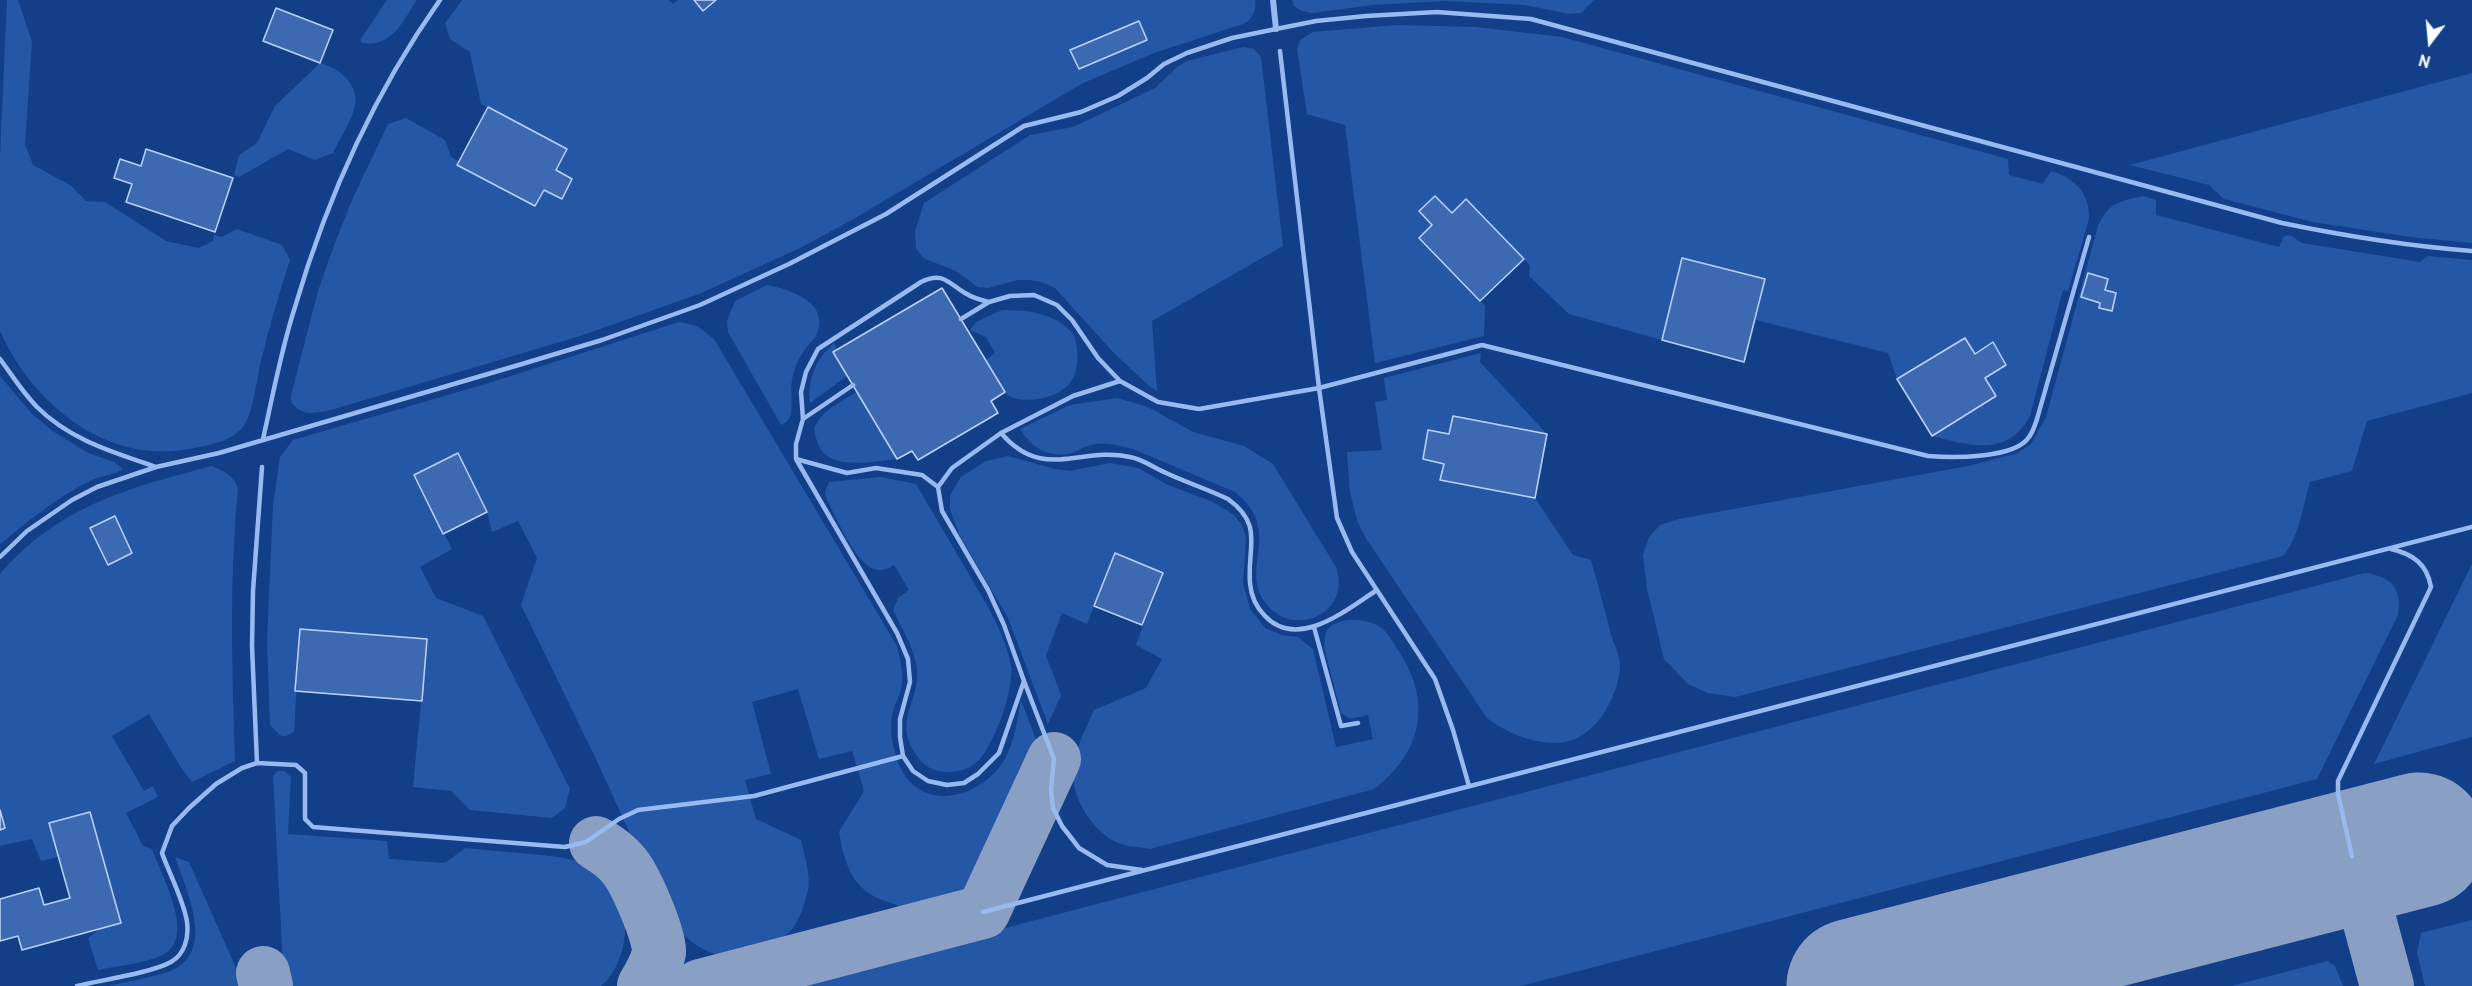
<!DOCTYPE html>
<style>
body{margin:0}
#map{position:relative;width:2472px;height:986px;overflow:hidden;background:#133f88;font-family:Overpass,sans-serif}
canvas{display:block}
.north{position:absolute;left:2400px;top:12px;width:60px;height:60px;-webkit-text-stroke:4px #133f88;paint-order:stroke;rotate:196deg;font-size:16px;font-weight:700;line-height:24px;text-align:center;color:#fff}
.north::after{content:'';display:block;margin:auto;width:21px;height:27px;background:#fff;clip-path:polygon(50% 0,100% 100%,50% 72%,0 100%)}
</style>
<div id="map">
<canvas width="2472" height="986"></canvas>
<div class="north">N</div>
</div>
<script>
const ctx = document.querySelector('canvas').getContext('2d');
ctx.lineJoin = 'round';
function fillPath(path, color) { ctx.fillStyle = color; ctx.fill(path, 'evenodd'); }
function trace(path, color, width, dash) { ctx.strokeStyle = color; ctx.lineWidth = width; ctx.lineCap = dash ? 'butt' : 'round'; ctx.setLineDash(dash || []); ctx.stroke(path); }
const green = new Path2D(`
 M7,0H18L32,42L25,144L33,165L70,185L86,201L105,202L166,241L199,248L213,241L214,235L222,237L237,229L282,245L290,260C279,294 269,327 261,361C257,378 253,414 243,427C231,441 211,445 194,448C109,467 33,405 0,331V156Z
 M387,0H417C402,22 393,47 362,43L360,40Z
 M462,0H669L673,4L678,0H694L703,11L716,0H1255C1257,10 1253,16 1246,23L1154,53L1083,83L850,221L800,248L699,294L580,336L331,410C314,413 302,417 291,402V396L318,291L336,240L353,198L388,124L406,118L445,140L451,157L535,206L544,190L562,199L572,180L556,170L567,148L481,104L470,52L450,39L445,23Z
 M1292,0H1594L1581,13L1569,14L1525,5L1445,1L1373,5L1312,13L1302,11L1294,6Z
 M1397,25L1476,27L1562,37L2008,159L2009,175L2043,184L2051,171C2075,178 2090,193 2089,219L2068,291L2063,290L2030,416C2008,458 1968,445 1932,436L1996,396L1985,378L2006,365L1993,343L1975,354L1965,338L1897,379L1888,353L1756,320L1765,279L1683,258L1662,340L1569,314L1529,276L1530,266L1524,259L1466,199L1452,213L1435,196L1419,211L1432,225L1419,238L1485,306L1484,336L1375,363L1345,125L1307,114L1297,49L1300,40L1313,32Z
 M1243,47L1254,49L1261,57L1283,246L1152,321L1157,391L1148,385L1113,352L1055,288L1041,282L1030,280H1018L988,288L978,287L956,271L923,258L916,248L915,231L924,203L1030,135L1073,127L1155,88L1177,67L1187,61Z
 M320,63C338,67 360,85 355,106C351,122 340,138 333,153L315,160L288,149L239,177L234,175L239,155L257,143L275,106Z
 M2472,73V243L2410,237L2313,222L2224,199L2209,185L2130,165Z
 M2143,196L2156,200V215L2279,247L2284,236L2290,235L2302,243L2420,262L2428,256L2472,260V393L2367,421L2352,471L2310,482C2303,505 2299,538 2283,556L1735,697L1708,693L1688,684L1664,659L1647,589L1643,555L1649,537L1660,525L1679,519L1968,466L2018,453L2031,444L2046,417L2098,226C2108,203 2120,201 2143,196Z
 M767,285C790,289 832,303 816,336C814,340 809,343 807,347C799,357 794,368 792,380C789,396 798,419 781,425L728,332L727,321L735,301Z
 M1002,310C1028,310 1057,313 1074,335C1078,350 1080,366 1072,380C1062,398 1021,407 1005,393C997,385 991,370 986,360L995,353L986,337L970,330L976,322Z
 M679,322L697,326L714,339L897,646C900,658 903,670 902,682C902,691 897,700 894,708C888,727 892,744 898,762C916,810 970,802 998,769C1013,751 1017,723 1021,700L1038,745C1021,782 1004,820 985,857C980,867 975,882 966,888C956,896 927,909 915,909C906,909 897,905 888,902C852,891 845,865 839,832L864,791L852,751L819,759L798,689L752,702L771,774L745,780L756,819L801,840C804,856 811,873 808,890C805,902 800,920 792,929C780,943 743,958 724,956C701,953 681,935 668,917L596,759L521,605L537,558L518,521L492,532L487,512L458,454L414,475L452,549L420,567L436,598L483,616L570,789L565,808L552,818L470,810L451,791L413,787L427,639L300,629L294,732L286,736H281L270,725L267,642L273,505L280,457L293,440L489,383Z
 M834,343L837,350L833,353L847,376L810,403C807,380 816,358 834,343Z
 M1481,353L1480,362L1547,434L1453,416L1449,434L1428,430L1423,459L1444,464L1441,480L1535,498L1573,555L1591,560C1598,585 1605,610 1611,635C1614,644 1620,656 1620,666C1619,693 1600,730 1573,740C1545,749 1509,735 1487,718L1365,537L1357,520L1350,492L1347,452L1382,450L1375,402L1387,400L1384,378Z
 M0,376L31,413L51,430L88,453L114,462L123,469C113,475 102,476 92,480C58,496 29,521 0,544Z
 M857,392L897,459C877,461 844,468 827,456C819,451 816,438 814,430C820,411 840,402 857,392Z
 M1117,398L1148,407L1193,432L1244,446L1273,464L1336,567C1352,612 1296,639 1267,605C1237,569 1285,532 1235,492L1133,449C1120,446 1108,442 1095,444C1085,445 1077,452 1068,454C1046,457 1030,446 1020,429L1070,405Z
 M1008,456L1055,469L1070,471L1110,463L1138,468L1168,485L1213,502L1234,515L1242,525L1246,537L1243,583L1250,609L1265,628L1282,635L1298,637L1313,649L1336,747L1373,739L1368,715L1350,719L1341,713L1324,647C1325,641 1324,634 1328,629C1339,616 1367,618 1380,627C1390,634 1395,646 1402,656C1432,706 1420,754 1374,789L1150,849C1140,847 1127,847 1118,843C1091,831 1070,795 1073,767C1076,747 1086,728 1094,710L1146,688L1162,659L1136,645L1163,573L1115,553L1087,624L1062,613L1046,656L1061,695L1048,724L1008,618L959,534L950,509V495L961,477L986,461Z
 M212,466C224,471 234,476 238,488C229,579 232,669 235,761L192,782L182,769L149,714L112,736L144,791L153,786L158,797L126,813L143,846L152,849C162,877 200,943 158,957C139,964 117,966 98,970L88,938L103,927L121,922L90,812L49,823L58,857L41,861L32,839L0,846V574C59,506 128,488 212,466Z
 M880,477L916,484C933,513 950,542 967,571C984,600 1004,631 1011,665C1015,687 994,747 977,762C969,770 954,773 943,772C932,771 923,765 917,756C892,721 920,702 917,669C915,649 902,629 893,610L898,598L909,590L894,565C887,569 881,572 872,568C855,562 835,515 826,498L825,492L829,482Z
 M2472,564V737L2374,764Z
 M2365,573C2392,577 2402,588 2398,615L2317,779L1521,986H783Z
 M278,771H284L291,777L288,834L387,841L389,859L445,863L465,848C486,850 507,852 529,854C566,857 600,859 617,898C622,907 626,919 625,929C625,949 616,974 601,986H289L283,965L273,776Z
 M175,857L189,862L244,986H109C129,981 149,978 168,972C218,954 186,890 175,857Z
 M2472,920V986H2425L2417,953L2421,933Z
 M2328,961L2335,966L2343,986H2231Z`);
const taxiway = new Path2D(`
 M596,843C607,850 617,856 625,867C636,881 660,936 659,952C657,964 650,976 644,986
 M2352,856L2387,986
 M263,973L266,986
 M700,986L983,912L1054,759`);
const runway = new Path2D(`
 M1854,986L2419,840`);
const building = new Path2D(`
 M694,0H716L703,11Z
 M276,8L333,30L320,63L263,41Z
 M1139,21L1147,40L1079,69L1070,50Z
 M488,107L567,149L556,170L572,179L562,199L544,190L535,206L457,165Z
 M146,149L233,178L215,232L126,202L132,184L114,178L120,159L141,166Z
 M1435,196L1452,213L1466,199L1524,259L1480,301L1419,238L1432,225L1419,211Z
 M1682,258L1765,279L1744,362L1662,340Z
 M2088,273L2108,279L2105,290L2116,293L2112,311L2099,308L2100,303L2081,297Z
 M942,288L1005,392L991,401L998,413L918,460L912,451L897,459L833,352Z
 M1965,338L1975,354L1993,342L2006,365L1985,378L1996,396L1932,436L1897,379Z
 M1453,416L1547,434L1535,498L1440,480L1444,464L1423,459L1428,430L1449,434Z
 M458,453L487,512L443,534L414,475Z
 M115,516L132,553L108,565L90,528Z
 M1115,553L1163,573L1142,625L1094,606Z
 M300,629L427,639L422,701L295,691Z
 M0,810L5,828L0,830Z
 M90,812L121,923L22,950L18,936L0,941V899L39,888L44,905L70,898L49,823Z`);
const lane = new Path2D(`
 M1280,51L1319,388L1337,518L1352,552L1435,679L1453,730L1469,786
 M961,319L989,302L1010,296L1034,295L1057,305L1072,320L1098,358L1120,381L1158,402L1199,409L1319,388L1482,345L1928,456C1951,458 2015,459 2029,437C2033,432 2035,425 2037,419L2089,237
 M0,359C12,375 23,393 37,407C70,440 113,452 156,467
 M853,385L803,419L796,444V459L847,473L876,468L922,475L938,487
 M803,419L801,392L806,372L818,349L921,282C943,271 948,283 965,293C973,298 980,300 989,302
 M1001,433L1073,396L1120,381
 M263,439C273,395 281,350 295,307C327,198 375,92 440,0
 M796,459L897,633L908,659L910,682L900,719V737L903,756L913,771L928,781L947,785L964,783L978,774L999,753L1024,681L1004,625L988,590L942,511L938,487L952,468L1001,433C1043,482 1080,446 1130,457C1142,459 1153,467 1164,472C1185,482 1207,489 1228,499C1264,525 1247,547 1250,583C1251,596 1256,607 1265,616C1298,651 1347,609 1377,590
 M0,557L27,531L72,500L97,487L156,467L219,453L522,364L602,340L700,305L789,264L886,214L1024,126L1081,112L1118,96L1147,78L1164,64L1187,53L1232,38L1276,29L1316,21L1366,16L1437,12L1531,19L2282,223C2345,236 2408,246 2472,251
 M1314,627L1341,726L1358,723
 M1024,681L1054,759L1051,789L1053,808L1062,826L1079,848L1107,865L1142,870
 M257,763L252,646L253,591L262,467
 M2352,856L2338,794V781L2431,587C2427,564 2413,554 2391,549
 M983,912L2472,527
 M77,986C101,980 151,973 171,962C185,954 189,937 187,922C184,901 169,873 162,853L172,826L189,808L216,784L242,768L257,763L296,765L305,773V819L313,827L565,847L586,842L619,819L638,810L754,796L903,756`);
const street = new Path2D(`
 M1273,0L1276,29`);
fillPath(green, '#2557a7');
trace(taxiway, '#899fc4', 54);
trace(runway, '#899fc4', 135);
fillPath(building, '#3c69b2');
trace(building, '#bfd6fb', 1.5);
trace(lane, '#98baf0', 4.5);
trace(street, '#98baf0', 6);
</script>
